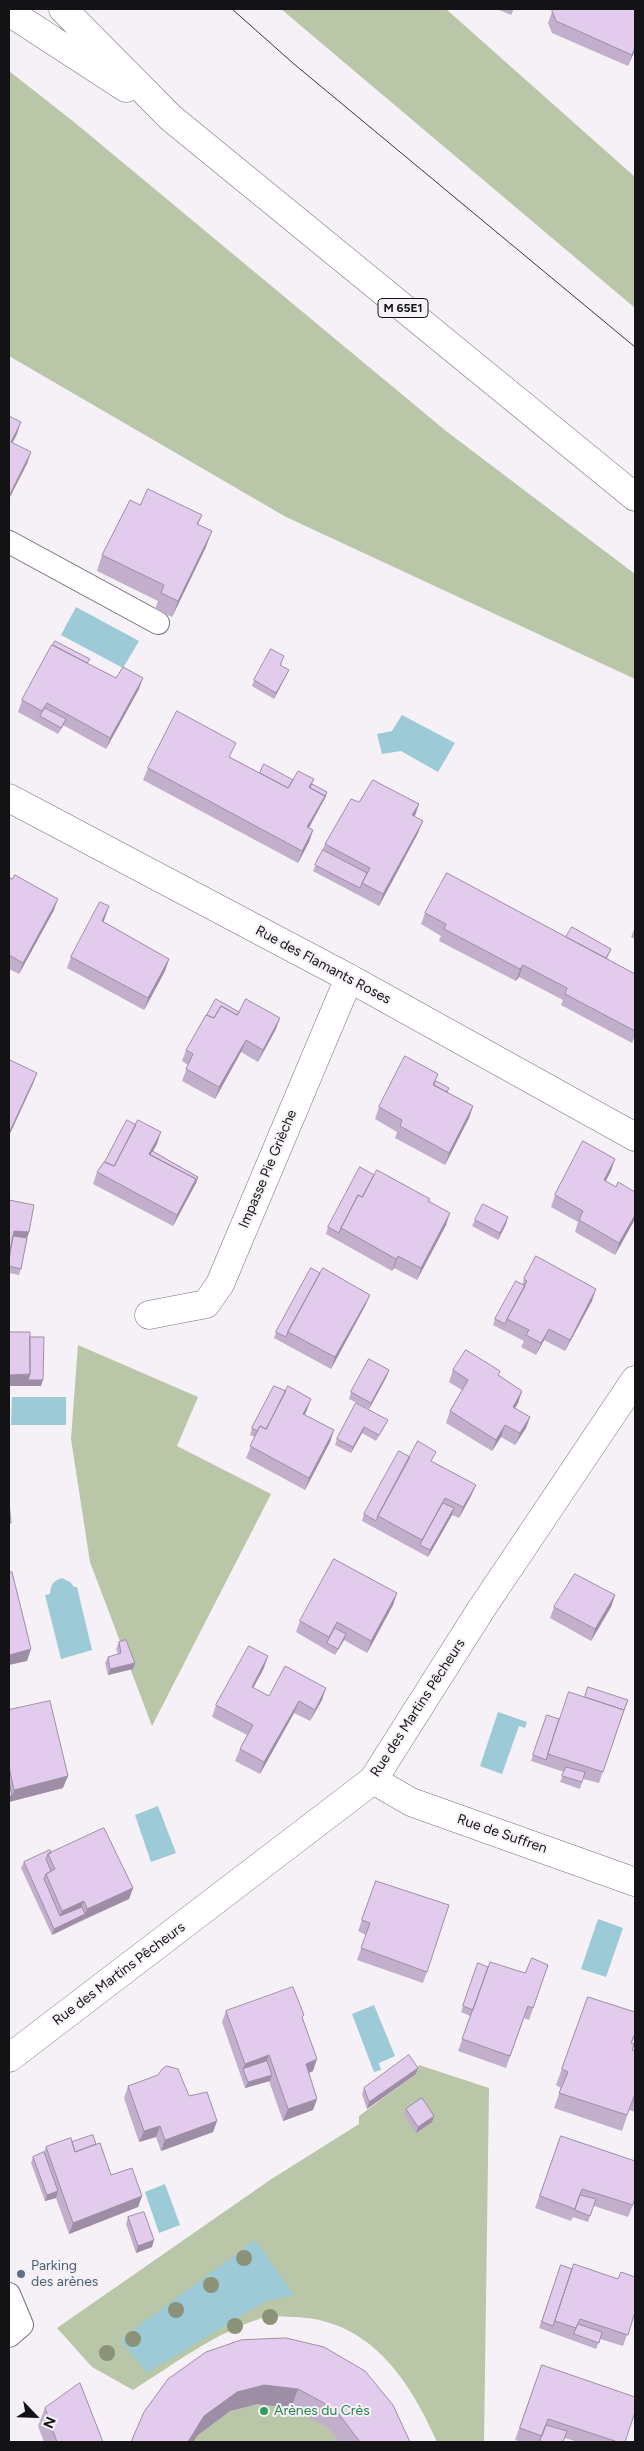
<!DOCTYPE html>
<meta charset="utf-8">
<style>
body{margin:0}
#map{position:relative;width:644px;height:2451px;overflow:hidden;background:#f5f1f6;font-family:Figtree,sans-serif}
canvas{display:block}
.frame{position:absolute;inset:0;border:10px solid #131214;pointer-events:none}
.north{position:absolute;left:10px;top:2391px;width:50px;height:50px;-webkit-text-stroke:4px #f5f1f6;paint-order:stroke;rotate:114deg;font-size:14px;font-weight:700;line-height:20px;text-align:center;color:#131214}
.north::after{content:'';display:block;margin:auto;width:18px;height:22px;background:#131214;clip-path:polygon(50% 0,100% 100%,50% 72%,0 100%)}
</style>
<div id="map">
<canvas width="644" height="2451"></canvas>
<div class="frame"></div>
<div class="north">N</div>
</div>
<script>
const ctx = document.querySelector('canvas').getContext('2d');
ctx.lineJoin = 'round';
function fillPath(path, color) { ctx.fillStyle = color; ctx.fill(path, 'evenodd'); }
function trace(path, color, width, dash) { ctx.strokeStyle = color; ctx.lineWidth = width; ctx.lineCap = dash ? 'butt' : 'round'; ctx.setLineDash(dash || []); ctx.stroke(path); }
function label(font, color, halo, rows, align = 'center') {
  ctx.font = font + ' Figtree,sans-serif'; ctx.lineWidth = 4; ctx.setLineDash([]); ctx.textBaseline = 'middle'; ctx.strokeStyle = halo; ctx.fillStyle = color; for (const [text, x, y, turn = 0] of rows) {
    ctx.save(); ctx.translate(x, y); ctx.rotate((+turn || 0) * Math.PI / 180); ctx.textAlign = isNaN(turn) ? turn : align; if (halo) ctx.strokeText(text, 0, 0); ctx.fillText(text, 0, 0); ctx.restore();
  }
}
const green = new Path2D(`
 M281,9H446L635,177V308Z
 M9,71L74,122L446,431L635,574V679L286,517L9,356Z
 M78,1345L198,1397L177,1446L271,1494L152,1726L90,1562L71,1439Z
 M419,2065L489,2088L484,2442H437C409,2379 369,2318 292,2317C283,2317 271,2315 262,2318C215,2333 174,2364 133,2390L92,2367L57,2328L270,2180L359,2124V2116L416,2074Z
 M199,2371L395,2442H132Z`);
const water = new Path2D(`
 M76,607L139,641L123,668L61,635Z
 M402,715L455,743L438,772L401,751L382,754L377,734L392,731Z
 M12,1397H66V1425H11Z
 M62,1578L70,1582L74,1587H77L92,1650L61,1659L45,1595L50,1594C51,1584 53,1581 62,1578Z
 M498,1712L527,1722L525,1728L519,1726L502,1774L480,1766Z
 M158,1806L176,1853L151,1862L135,1815Z
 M598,1919L623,1928L606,1977L581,1969Z
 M374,2005L395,2056L379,2063L381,2070L374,2072L352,2014Z
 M165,2184L180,2225L159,2233L145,2192Z
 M255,2240L294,2295L266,2301L147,2373L120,2340Z`);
const service = new Path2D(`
 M9,542L158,623
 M9,2294L22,2325L9,2336`);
const minor = new Path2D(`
 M9,798L349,978L635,1137
 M149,1315L206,1304L220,1284L349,978
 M373,1780L411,1802L635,1882
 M9,2058L373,1780L480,1611L635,1380`);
const primary = new Path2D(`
 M63,9L171,118L635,497
 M9,12L126,88`);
const tram = new Path2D(`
 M232,9L294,64L635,347`);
const trees = [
 [244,2258],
 [211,2285],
 [176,2310],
 [270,2317],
 [235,2326],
 [133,2339],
 [107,2353]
];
const wall = new Path2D(`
 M497,9H514L511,15Z
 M553,9L635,50L628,66L552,33L548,23Z
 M140,505L202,515L198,525L206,547L172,617L155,609L158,601L97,571L102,555Z
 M282,663L281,666L289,670L286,676L274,699L252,686L254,680Z
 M88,664L116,678L139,689L106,749L63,725L58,734L18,712L22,700Z
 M230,757L260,773L293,780L314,779L312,784L327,792L325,798L309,828L313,830L309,842L298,863L143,780L148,768Z
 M359,802L414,816L418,833L379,906L313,871L325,844Z
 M9,877L54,910L19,974L9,969Z
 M109,906L103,922L169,959L165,971L144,1010L67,968L71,957Z
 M425,913L566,937L611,949L607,959L635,974V1039L634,1038L632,1043L561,1005L563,1000L519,977L516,981L439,941L441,936L421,924Z
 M635,927V939L631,937Z
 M239,1012L276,1029L258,1062L241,1052L215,1099L182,1081L188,1065L182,1061L186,1050Z
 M436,1081L449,1088L447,1092L473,1106L469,1118L445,1165L395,1138L397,1132L375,1119L379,1107Z
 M157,1144L153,1151L198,1177L196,1183L173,1226L93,1184L97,1172L105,1162Z
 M611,1171L605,1181L616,1187L635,1192V1219L615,1255L575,1232L578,1222L551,1207L555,1195Z
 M374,1175L430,1199L429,1201L446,1225L417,1280L394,1268L392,1271L326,1234L328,1227Z
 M9,1200L29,1232L27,1238L21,1269L19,1275L9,1273Z
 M475,1220L506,1224L498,1240L472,1226Z
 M320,1273L370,1295L365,1306L331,1369L274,1338L276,1332Z
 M524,1279L592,1301L565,1351L544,1340L536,1355L521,1347L524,1341L493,1325L495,1319L522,1285Z
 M453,1370L498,1375L522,1391L518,1403L515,1408L530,1417L526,1428L515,1445L501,1437L492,1451L446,1423L450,1411L462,1390L449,1382Z
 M387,1376L369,1409L349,1399L351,1392Z
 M356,1403L388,1420L385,1426L376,1441L362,1433L351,1453L335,1445L337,1439Z
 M307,1410L305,1415L334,1430L330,1442L305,1490L246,1458L255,1437L250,1435L252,1428Z
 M410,1457L432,1462L476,1485L471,1496L459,1518L452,1515L428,1557L362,1521L364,1514Z
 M397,1593L393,1605L367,1653L344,1640L335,1655L296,1632L300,1621Z
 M615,1595L611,1607L591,1641L550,1618L554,1607Z
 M119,1642L135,1663L133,1669L108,1675L105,1663L108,1657L118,1654L116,1649Z
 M264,1668L253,1688L269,1696L322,1700L310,1721L294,1713L260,1774L235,1761L240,1749L247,1735L212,1717L216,1705Z
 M585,1697L628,1700L599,1783L583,1779L580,1789L560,1782L564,1772L531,1761L547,1715L548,1752Z
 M9,1710L63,1788L9,1802Z
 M51,1853L133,1888L129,1899L52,1935L21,1868L24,1862Z
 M376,1881L427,1972L423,1983L357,1960L366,1935L358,1931Z
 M478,1963L488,1967L525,1973L548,1965L529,2020L524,2018L506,2068L458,2051L471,2015L470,2016L461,2012Z
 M588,1997L635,2036L632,2043V2050L635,2051V2112L629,2110L622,2131L554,2108L561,2088L556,2085Z
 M226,2011L303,2019L313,2071L309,2073L317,2099L313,2110L283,2121L269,2081L245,2088L222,2022Z
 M418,2068L416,2074L367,2109L362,2094L364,2088Z
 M128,2086L189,2096L217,2121L213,2132L161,2151L156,2137L139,2142L124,2098Z
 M406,2109L434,2116L432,2122L416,2133L404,2115Z
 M561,2136L633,2205L628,2217L594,2206L588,2222L573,2217L571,2221L535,2208Z
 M72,2142L96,2144L111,2175L142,2196L138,2207L69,2234L56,2198L45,2201L31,2163L33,2157L44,2152L46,2147Z
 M128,2217L152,2247L136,2253L126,2224Z
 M561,2265L572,2269L635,2312L623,2346L600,2339L596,2349L539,2328Z
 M241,2340L410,2442H339L328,2428L291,2408L257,2404L230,2411L198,2435Z
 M542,2365L625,2442H578L565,2438L563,2442H522L515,2440Z
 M45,2408L103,2442H44L38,2426Z`);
const shadedWall = new Path2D(`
 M635,47V50L628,66L632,55Z
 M21,422L17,434L9,450L11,442Z
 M31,452L27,464L9,499V496Z
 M212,531L206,547L172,617L178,601Z
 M289,670L286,676L274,699L276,693Z
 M143,678L139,689L106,749L110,738Z
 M66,719L63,726L58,734L61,728Z
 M327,792L325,798L303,838L307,827Z
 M419,804L415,816L408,827L412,815Z
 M423,821L418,833L379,906L383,894Z
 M313,830L309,842L298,863L302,851Z
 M58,899L54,910L19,974L23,963Z
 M109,906L105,918L98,933L102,921Z
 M169,959L165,971L144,1010L148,998Z
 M523,965L519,977L516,981L520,969Z
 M280,1018L276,1029L258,1062L263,1050Z
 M246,1040L241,1052L215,1099L219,1087Z
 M37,1073L33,1084L9,1136V1133Z
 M473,1106L469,1118L445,1165L449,1153Z
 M161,1132L157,1144L148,1160L149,1154Z
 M615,1159L611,1171L600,1192L604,1180Z
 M198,1177L196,1183L173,1226L177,1215L196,1179Z
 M450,1213L446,1225L417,1280L421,1268Z
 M635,1215V1219L615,1255L619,1243Z
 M508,1217L506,1224L498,1240L500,1233Z
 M14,1231L29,1232L25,1244L11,1243Z
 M398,1256L394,1268L392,1271L396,1259Z
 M596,1289L592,1301L565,1351L570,1340Z
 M370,1295L365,1306L331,1369L335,1357Z
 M549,1329L544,1340L536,1355L541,1343Z
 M389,1370L387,1376L369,1409L371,1403Z
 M30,1374L43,1380L41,1386H9V1375Z
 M522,1391L518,1403L509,1418L513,1407Z
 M311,1399L307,1410L299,1426L303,1414Z
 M530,1417L526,1428L515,1445L520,1433Z
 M505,1425L501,1437L492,1451L496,1440Z
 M364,1427L362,1433L351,1453L353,1447Z
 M334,1430L330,1442L305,1490L309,1478Z
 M476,1485L471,1496L459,1518L463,1507Z
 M454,1508L452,1515L428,1557L430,1550Z
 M397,1593L393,1605L367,1653L371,1641Z
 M615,1595L611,1607L591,1641L595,1629Z
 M346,1634L344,1640L335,1655L338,1649Z
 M31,1649L27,1661L9,1665V1655Z
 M268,1656L264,1668L247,1699L252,1687Z
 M135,1663L133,1669L108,1675L110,1669Z
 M326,1688L322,1700L310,1721L315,1710Z
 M299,1701L294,1713L260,1774L264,1762Z
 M68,1776L63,1788L9,1802V1796H12L14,1790Z
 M133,1888L129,1899L82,1920L87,1909Z
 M84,1901L79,1913L58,1922L62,1911Z
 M85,1914L82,1920L52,1935L54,1929Z
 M269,2055L264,2067L243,2069L245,2064Z
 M317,2059L313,2071L302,2076L306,2064Z
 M418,2068L416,2074L367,2109L369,2102Z
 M272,2075L270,2081L245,2088L248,2082Z
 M317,2099L313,2110L283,2121L288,2109Z
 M434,2116L432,2122L416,2133L418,2127Z
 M217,2121L213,2132L161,2151L165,2140Z
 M160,2126L156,2137L139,2142L144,2131Z
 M58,2191L56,2198L45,2201L47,2195Z
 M142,2196L138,2207L69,2234L73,2223Z
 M154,2240L152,2247L136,2253L138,2246Z
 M264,2385L298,2389L291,2408L257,2404L230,2411L198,2435L193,2442H188L204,2416L237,2392Z`);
const building = new Path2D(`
 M553,9H635V47L632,55L556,21L552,11Z
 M9,416L21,422L11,442L31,452L9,496Z
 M148,489L202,515L197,524L212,531L178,601L161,593L164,585L102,555L130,500L140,505Z
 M55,641L90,659L87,663L53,645Z
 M52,645L116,678L123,667L143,678L110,738L47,703L42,711L22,700Z
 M271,649L284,656L280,665L289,670L276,693L254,680Z
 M45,708L66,719L61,728L40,716Z
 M177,711L236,743L229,757L288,788L298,771L314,779L309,787L325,796L307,827L313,830L302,851L148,768Z
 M264,764L293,780L288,788L260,773Z
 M373,780L419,804L412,815L423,821L383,894L362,883L370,868L325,844L351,799L359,802Z
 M312,784L327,792L323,801L325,796L310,788Z
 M323,850L367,873L360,888L315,865Z
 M447,873L635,974V1031L565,994L567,988L523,965L520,969L444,929L446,924L425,913Z
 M15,875L58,899L23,963L9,955V877L12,879Z
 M100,902L109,906L102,921L169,959L148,998L71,957Z
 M572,927L611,949L606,958L566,937Z
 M216,999L239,1012L237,1015L221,1006L214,1018L207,1015Z
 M246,999L280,1018L263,1050L246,1040L219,1087L186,1069L193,1054L186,1050L206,1015L214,1018L221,1006L237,1015Z
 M405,1056L438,1074L433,1085L473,1106L449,1153L400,1126L402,1120L379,1107Z
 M10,1060L37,1073L9,1133V1062Z
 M436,1081L449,1088L447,1092L434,1085Z
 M127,1120L136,1125L114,1166L105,1162Z
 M138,1120L161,1132L149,1154L196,1179L177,1215L97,1172L104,1162L114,1166Z
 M583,1141L615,1159L604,1180L616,1187L618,1182L635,1192V1215L619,1243L579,1220L583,1211L555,1195Z
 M152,1151L198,1177L194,1185L196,1179L150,1155Z
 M360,1167L374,1175L362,1197L358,1195L341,1228L339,1233L328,1227Z
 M377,1170L430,1199L428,1201L450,1213L421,1268L398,1256L396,1259L341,1228L358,1195L362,1197Z
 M9,1200L34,1205L29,1232L14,1231L9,1259Z
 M483,1204L508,1217L500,1233L475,1220Z
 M13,1236L27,1238L21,1269L9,1266V1259Z
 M536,1256L596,1289L570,1340L549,1329L541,1343L526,1335L529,1330L507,1319L527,1281L524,1279Z
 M311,1268L320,1273L288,1332L286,1337L276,1332Z
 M323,1268L370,1295L335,1357L288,1332Z
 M516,1281L525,1286L507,1319L505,1324L495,1319Z
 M9,1332H30V1374L9,1375Z
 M30,1337H44L43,1380H28L30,1374Z
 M466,1350L500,1371L498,1375L522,1391L513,1407L530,1417L520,1433L505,1425L496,1440L450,1411L468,1380L453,1370Z
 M369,1359L389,1370L371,1403L351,1392Z
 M274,1386L286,1391L266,1429L260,1426L257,1431L252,1428Z
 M288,1386L311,1399L303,1414L334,1430L309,1478L250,1446L260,1426L266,1429Z
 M356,1403L388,1420L379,1435L364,1427L353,1447L337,1439Z
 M418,1441L436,1452L431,1461L476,1485L463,1507L445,1498L422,1540L378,1516Z
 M399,1451L410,1457L378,1516L376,1521L364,1514Z
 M9,1502L11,1523H9Z
 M443,1503L454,1508L430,1550L420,1545Z
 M334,1559L397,1593L371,1641L337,1622L329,1637L300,1621Z
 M12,1572L31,1649L9,1655V1573Z
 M575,1574L615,1595L595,1629L554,1607Z
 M335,1628L346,1634L338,1649L327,1643Z
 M126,1640L135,1663L110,1669L108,1657L121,1653L119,1642Z
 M249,1646L268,1656L252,1687L269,1696L285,1666L326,1688L315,1710L299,1701L264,1762L240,1749L253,1725L216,1705Z
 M588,1687L628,1700L624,1710L585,1697Z
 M569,1692L624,1710L603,1772L548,1754Z
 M50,1701L68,1776L14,1790L9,1767V1710Z
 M547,1715L559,1719L546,1760L533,1755Z
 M566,1767L585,1772L582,1782L562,1776Z
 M9,1781L12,1796H9Z
 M104,1828L133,1888L87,1909L84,1901L62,1911L46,1874L55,1869L48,1854Z
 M50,1850L51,1853L48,1854L46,1859L51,1871L46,1874L44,1879L60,1916L82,1907L85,1914L54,1929L24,1862Z
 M376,1881L449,1905L427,1972L361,1948L370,1923L362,1920Z
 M532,1958L548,1965L533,2008L528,2006L510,2056L462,2039L490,1962L525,1973Z
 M478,1963L488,1967L473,2010L463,2006Z
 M293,1987L304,2015L302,2017L317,2059L306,2064L317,2099L288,2109L269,2055L245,2064L226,2011Z
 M588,1997L635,2012V2033L631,2043L634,2044L632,2050L635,2051V2094L627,2115L559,2093L568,2072L562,2069Z
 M409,2055L418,2068L369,2102L364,2088Z
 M267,2061L272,2075L248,2082L243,2069Z
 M167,2066L178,2069L189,2096L207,2092L217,2121L165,2140L160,2126L144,2131L128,2086L158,2075L162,2069Z
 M422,2098L434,2116L418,2127L406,2109Z
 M93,2135L96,2144L75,2152L72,2142Z
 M561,2136L635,2161V2197L633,2205L582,2189L575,2209L540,2196Z
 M71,2138L75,2152L100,2143L111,2175L132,2168L142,2196L73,2223L46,2147Z
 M44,2152L58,2191L47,2195L33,2157Z
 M580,2195L596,2199L590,2216L575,2210Z
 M144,2212L154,2240L138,2246L128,2217Z
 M574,2264L618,2279L621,2272L635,2277V2312L628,2335L580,2319L576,2328L555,2321Z
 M561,2265L572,2269L553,2326L542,2322Z
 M578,2324L602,2332L599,2343L574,2334Z
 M286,2338L324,2347L365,2371L393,2405L410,2442H360L335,2409L298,2389L264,2385L237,2392L204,2416L188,2442H131L144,2412L168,2379L206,2352L241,2340Z
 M542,2365L635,2397V2412L625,2442H618L548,2419L542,2436L520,2428Z
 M80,2383L103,2442H57L45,2408Z
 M546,2425L567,2431L563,2442H543L540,2441Z`);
const markers = [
 [21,2274,5,"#5c6f8a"],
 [264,2411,5,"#2e9e5b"]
];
const shields = [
 [403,308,50]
];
const shieldNames = [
 ["M 65E1",403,308]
];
const streetNames = [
 ["Rue des Flamants Roses",323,965,28],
 ["Impasse Pie Grièche",268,1169,-67],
 ["Rue des Martins Pêcheurs",418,1708,-57],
 ["Rue de Suffren",502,1834,19],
 ["Rue des Martins Pêcheurs",119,1974,-37]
];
const serviceNames = [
 ["Parking",31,2266],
 ["des arènes",31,2282]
];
const leisureNames = [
 ["Arènes du Crès",274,2411]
];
fillPath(green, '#b9c6a7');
fillPath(water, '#9ccad6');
trace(service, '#767378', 24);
trace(minor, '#767378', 29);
trace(primary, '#767378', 29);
trace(service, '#fff', 22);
trace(minor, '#fff', 28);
trace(primary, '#fff', 28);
trace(tram, '#39373a', 1);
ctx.fillStyle = '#8b9277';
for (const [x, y] of trees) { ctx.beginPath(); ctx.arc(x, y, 8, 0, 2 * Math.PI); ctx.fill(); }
fillPath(wall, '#c2afcb');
fillPath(shadedWall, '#9e8ea5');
fillPath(building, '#e2cbec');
trace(building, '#9e8ea5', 1);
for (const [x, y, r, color] of markers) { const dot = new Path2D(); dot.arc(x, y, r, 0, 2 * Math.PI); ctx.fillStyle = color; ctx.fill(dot); trace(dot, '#f5f1f6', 2); }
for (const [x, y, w] of shields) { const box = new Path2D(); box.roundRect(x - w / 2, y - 9.5, w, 19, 4); ctx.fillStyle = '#f5f1f6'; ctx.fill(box); trace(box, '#131214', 1); }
label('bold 12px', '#131214', null, shieldNames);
label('14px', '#131214', '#f5f1f6', streetNames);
label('14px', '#4e5e75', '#f5f1f6', serviceNames, 'left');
label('14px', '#27864d', '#f5f1f6', leisureNames, 'left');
</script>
